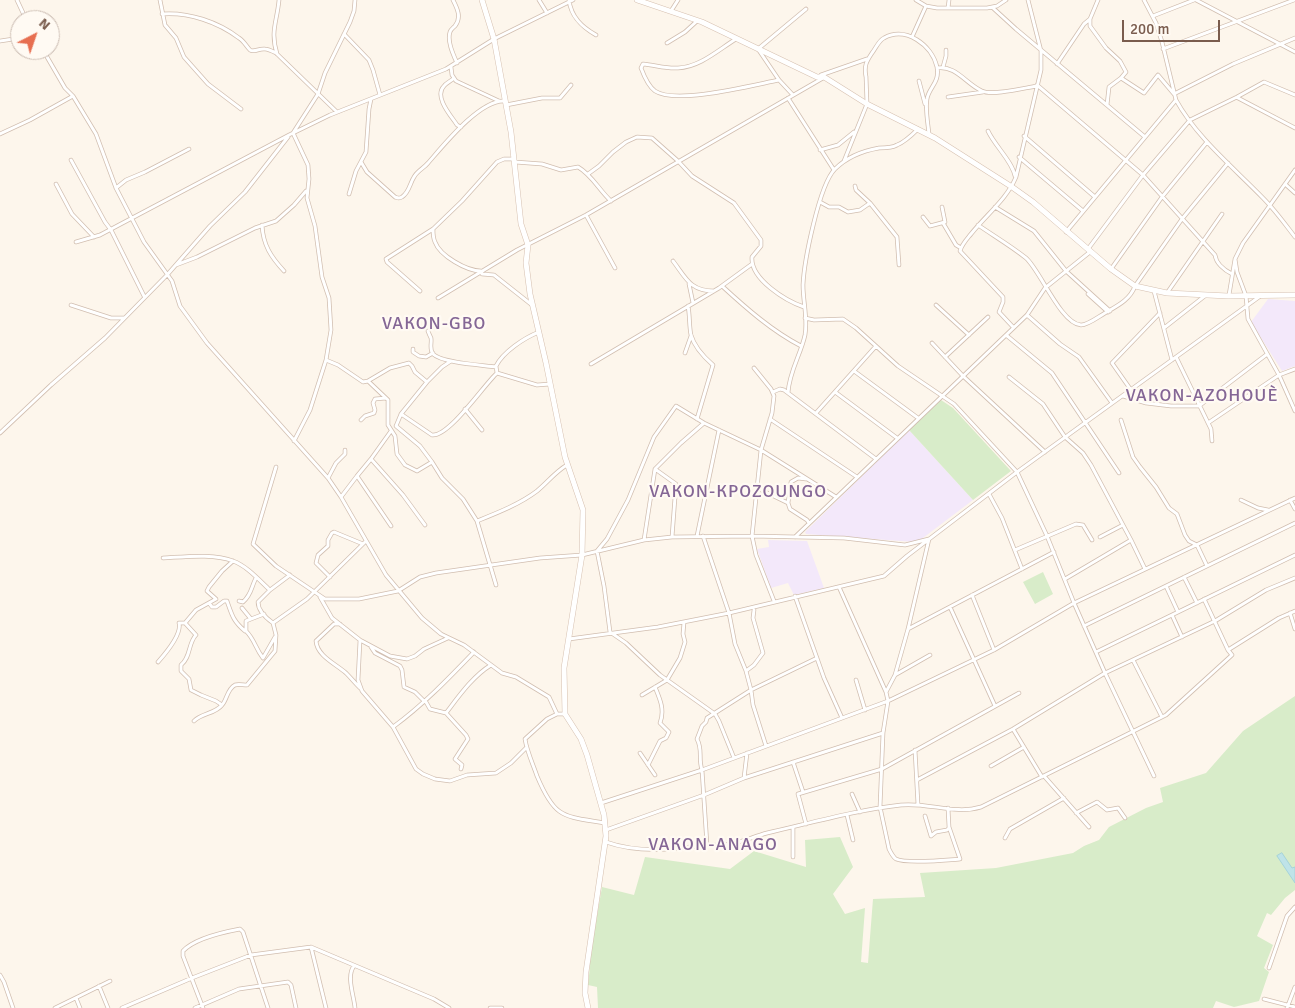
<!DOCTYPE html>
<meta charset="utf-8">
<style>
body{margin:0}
#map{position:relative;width:1295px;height:1008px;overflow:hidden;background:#fdf6ec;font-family:Signika,sans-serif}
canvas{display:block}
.north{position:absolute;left:10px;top:10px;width:50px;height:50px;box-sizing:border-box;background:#fffaf3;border:1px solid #cabbb1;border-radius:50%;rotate:41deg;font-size:14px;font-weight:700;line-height:20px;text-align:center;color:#7a5c4d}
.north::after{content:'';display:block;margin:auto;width:18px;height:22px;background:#e76f51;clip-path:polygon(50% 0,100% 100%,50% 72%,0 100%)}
.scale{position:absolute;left:1122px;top:20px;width:98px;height:22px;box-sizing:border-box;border:2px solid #7a5c4d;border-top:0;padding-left:6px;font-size:15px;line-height:18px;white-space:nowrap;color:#7a5c4d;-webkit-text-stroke:4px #fffaf3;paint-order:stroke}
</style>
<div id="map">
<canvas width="1295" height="1008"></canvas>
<div class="north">N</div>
<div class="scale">200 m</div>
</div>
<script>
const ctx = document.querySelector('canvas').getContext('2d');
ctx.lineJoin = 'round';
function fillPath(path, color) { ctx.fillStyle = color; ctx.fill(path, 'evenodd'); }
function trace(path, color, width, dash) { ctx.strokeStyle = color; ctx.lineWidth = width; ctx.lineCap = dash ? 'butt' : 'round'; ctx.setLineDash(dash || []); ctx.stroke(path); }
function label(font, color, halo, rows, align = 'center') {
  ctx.font = font + ' Signika,sans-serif'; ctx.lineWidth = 4.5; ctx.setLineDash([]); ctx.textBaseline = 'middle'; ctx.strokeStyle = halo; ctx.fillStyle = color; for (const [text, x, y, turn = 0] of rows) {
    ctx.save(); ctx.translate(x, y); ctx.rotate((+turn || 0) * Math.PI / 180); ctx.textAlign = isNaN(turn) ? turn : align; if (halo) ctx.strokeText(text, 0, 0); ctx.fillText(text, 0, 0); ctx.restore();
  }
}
const education = new Path2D(`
 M1268,299L1295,301V366L1282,371L1251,322Z
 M909,430L973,500L919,541L914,542L806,534L805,532Z
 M768,540L807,541L824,588L794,595L788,583L771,588L757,549L769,547Z`);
const green = new Path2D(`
 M941,400L953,408L1011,471L973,500L909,430Z
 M1043,572L1053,594L1035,604L1023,582Z
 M1295,696V890L1285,898L1271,915L1267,913L1257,936L1273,945L1264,968L1269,972L1259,1001L1234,1007L1216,1001L1213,1008H598L597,987L588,985L590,966L589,962L602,887L634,895L645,857L730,869L754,851L806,867L805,840L840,837L853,867L833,894L845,914L865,908L861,962L868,963L873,899L925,897L920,873L996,868L1073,853L1084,846L1099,840L1109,827L1146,808L1163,802L1160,788L1206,773L1243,731Z`);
const water = new Path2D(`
 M1282,853L1292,868L1295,867V883L1277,856Z`);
const street = new Path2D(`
 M17,0L24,15L31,20
 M160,0L165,25L176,38L184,57L208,84L241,109
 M355,0L354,11L350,22L325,73L318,94L293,133L308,165L309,179L307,198L315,226L322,277L329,298L331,330L326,360L338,365L363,382L368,381L388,400V425L395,436L397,454L405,465L417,471L432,462L442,478L463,499L477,521L496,585
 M453,0C457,8 462,17 455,26C453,28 451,29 450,32C447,41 453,54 457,63
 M539,0L547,13
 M569,0C571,17 582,27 596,35
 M916,0L926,6L937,8H987L997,6L1006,0
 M1144,0L1156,23L1162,42L1176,100C1197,138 1233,167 1263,198C1275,210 1285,224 1295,237
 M1196,0L1295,52
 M948,8L949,0
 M993,8L1016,29L1145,137
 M671,11L678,0
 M162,14C189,12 218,22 239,38C244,41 246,46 250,50C254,53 259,48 265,49C268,49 272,51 276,53L337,112
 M1153,16L1194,0
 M1090,19L1098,0
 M344,34L369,60L373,70L380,95
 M912,37L926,6
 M736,39C718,50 700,67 678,68C666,69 655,65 643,64L641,68C644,76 648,86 655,91C676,105 753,85 779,80
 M0,41L20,38
 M667,43L685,32L697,21
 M1163,49L1294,0
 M43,50L65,88L73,96L96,134L116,188L144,242L172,281L180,306L207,343L328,478L341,497L386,575L422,618L441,634L464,645L502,673L516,677L549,697L557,714H565
 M277,54C270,31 277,22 279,0
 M1057,64L1084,24L1090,19V26L1106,48L1120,61L1126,72L1121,78
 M451,67L452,75L456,81L499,101
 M943,67L946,56V50
 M937,68C956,65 966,84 982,91C992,96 1024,88 1037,86
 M821,75L867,59
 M866,77C864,66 866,62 872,53C876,48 879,40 884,38C906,26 932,45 937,67C940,83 929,87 927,99C925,108 928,124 929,134
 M454,78C451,81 446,83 444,86C433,97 453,118 457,125L461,127
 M919,81L925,104
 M1037,85L1143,175L1215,255C1216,263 1224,270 1232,274
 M793,95L779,80L758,49L806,9
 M948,97L983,92
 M788,98L834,170
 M1238,98L1295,128
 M506,105L542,98H560L571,85
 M1107,105L1109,87L1121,78L1144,93L1158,75L1174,94L1233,64L1295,38
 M988,131C995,146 1012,161 1015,176
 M0,134L30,120L73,96
 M1024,136L1095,197
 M820,150L838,145L854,132
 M1019,157L1083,211
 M71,160L105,222L111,230L144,296
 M844,161L867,104L866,76
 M361,162L367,172L395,197C398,198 399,199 402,197C409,193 410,183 414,177C417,171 424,168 428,163C443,146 480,99 505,101
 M515,162L542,164L561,170L578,167C592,175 599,190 611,201
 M588,174L599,166L613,152L626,142L637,137L652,138L678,161L692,176L734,203L761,240V246L752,257C750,279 786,301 804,307
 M56,184L72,214L94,237
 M1285,184L1295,193
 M855,186L856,190L870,203L897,237L899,265
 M116,188L126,180L145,172L189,149
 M349,194L356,171L366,152L369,109L371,99
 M820,202L829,207H839L848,212L860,210L870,203
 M995,207L1034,231L1066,271L1110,311
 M586,215L615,268
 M923,217L930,226L945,222L942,207
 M943,223L956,245L961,248
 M262,225C263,245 271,257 284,271
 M978,225C994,236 1011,246 1026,258C1040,270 1061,324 1081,325C1088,325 1098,317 1105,313C1117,306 1130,300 1135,286L1182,219L1228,163
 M433,229C433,234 433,238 435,242C440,256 467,271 481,271L482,274L494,275L532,305
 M1066,232L1176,100
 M76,242L100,235L289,135L330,115L446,69L494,39L573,0
 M1088,249L1143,175L1190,120L1237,97L1264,82L1295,95
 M1235,259L1237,272L1246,296L1248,319L1279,375L1295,411
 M673,261C686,278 690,291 714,291
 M176,265L197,257L255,228L276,221L294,205L306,191
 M1111,269L1162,197L1207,142
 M689,284L693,303
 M722,286C746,308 772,331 801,346
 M420,291L387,262L386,259L433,229L462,201L497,162L504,159H514
 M1154,291L1172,360
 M1167,293L1222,214
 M1088,294L1108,312
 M1229,295L1235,259L1243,243L1295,170
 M438,298L517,250L586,215L823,78
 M71,305L111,318H124
 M936,305L969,335
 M688,306C690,316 689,326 691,335C694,346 705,358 713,365L697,419
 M1027,315L1060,344L1079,357L1112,403
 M805,318L814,320L843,319L856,328L898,366L954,404L1017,472L1047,536L1074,603L1105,673L1154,776
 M1013,327L999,312L1003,302V297L960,251C962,244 967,239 971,234C986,215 1007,199 1016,177L1041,70V51L1028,0
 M1164,328L1206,295
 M428,331C429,334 430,336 431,338C432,343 429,349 433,354C442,363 482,365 496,367
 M1006,335L1052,373L1119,473
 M932,343L963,376L1045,452
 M413,349V352L419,356L426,357L433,353
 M685,353L691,336
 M945,357L988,317
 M1176,357L1211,429L1212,441
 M591,364L719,288L752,264
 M754,368L771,389L774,396L772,413L761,450L752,536L756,555L774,601
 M854,371L918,418
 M497,373L496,366C503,352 524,338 539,332
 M1009,377L1043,404L1065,437L1083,453L1091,465L1131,540L1145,569
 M368,381L390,368L409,363L412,366L415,372L427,382L442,367L451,361
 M1131,390L1112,363L1160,313
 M773,392L780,389L784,390L876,459
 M835,392L897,438
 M788,393C789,372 801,354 805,335C808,319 803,302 803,285C804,262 819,185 835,169C847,157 862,151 879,148C885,148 892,148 897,145C905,142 912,135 918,129
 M1123,396L1146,403L1171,406H1199L1266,355
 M465,409L482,430
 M816,413L876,346
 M401,414L427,382
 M770,419L857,477
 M361,420L365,416L374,413L375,410L373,403L375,399L386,398
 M1121,420L1133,457L1140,467L1156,487L1169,508L1177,514L1185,535L1189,541L1197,545L1207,566
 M1208,423L1279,375L1295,369
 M391,431L371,459L403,495L425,525
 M0,433L51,385L105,338L167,275L210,226L245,192L288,137
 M294,441L310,410L326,360
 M432,462L420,446L396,426L401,414L432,435C449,437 483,386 497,373L537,385L550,384
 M276,467L253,544L276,566L325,599H359L398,591L420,577L436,573L540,558L582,555L644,540L672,537L752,536L844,538L905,545L929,539L908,629L895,675L886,692L888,701L883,733L880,807L889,849C891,853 893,857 896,859C907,864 947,860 960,859L949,827L948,808
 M655,469L676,484L672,537
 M357,476L371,459
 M328,478L336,463L345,454V450
 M757,488L788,503L790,509L807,520L809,523
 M989,494L1002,518L1022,569
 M341,497L357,476L391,526
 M1241,500L1258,508L1268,510
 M1290,500L1295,509
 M788,503L791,482L798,478L806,479
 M477,521C497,513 520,504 537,491C548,482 555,472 567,465
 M697,536L719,430
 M703,536L729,613L735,644L746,671
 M795,537L1027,315L1045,288L1090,252
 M1100,537L1123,525
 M644,540L655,469L681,443L704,423
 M1015,550L1076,524L1083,525L1092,540
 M163,558C183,557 214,553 233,561C247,566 259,580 270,590L290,575
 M330,577L316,563L318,555L328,546V540L332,533L334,532L363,544
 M1184,577L1197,603
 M1065,579L1131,540
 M1166,586L1178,612
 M839,587L886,692
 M270,590L258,602C258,611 266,618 273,623
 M972,595L994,650
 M795,596L824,678L842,718
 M320,597L332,618L360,640L390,656L407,659L415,656L424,649L448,638
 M1204,599L1228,650
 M239,601L243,602C252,594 251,587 256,578
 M209,603L212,607H216L224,601H227C232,615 233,621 245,631
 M950,607L995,706
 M242,608L251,619L264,614
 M1290,613L1295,629
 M1172,615L1182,637
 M251,619L246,621V631C255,640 255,648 263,658L275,637
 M185,623L196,635C188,643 191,657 181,665V671L189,679L191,690L201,695L216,701L222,705
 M340,624H334L316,641C317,656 336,664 346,673C351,678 355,683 360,688
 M1084,626L1295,523
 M908,629L1054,552
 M569,639L658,627L729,613L884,576L907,556L1017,472L1259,297
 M360,640L358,680L362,691L393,727L416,769L423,774L435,779L450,781L467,775L496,773L511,763L526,748
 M371,647L375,653L400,666L402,670L404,687L415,692L423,700
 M1096,652L1295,555
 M1133,660L1162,717
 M158,662C166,653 182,634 179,623H185L196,610L216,599L207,591L209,587L222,571L233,561
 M895,675L930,655
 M856,680L865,710
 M642,695L667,680L680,658L685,642L683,634L684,622
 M426,702L430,709L446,713L466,735L468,739L455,759L462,765L461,769
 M446,713C459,696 473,676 491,665
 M557,714L547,719L525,739C527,752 533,764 537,776C555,819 563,816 605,823
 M194,721C202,713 215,714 222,705C227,700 227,689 235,685C238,684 243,685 247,685L275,651L276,635L273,623L307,599L366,541
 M393,727C423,705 448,679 474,652
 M1013,729L1042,777
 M766,746L753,705L751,690L817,658
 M915,750L918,805
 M640,753L655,775
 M734,758L719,721L715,714L660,675L626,643L610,632L604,586L597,551L607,539L628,500L654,437L676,406L704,423L761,450L836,497
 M793,762L803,792
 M648,765L660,741L666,738L669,732L660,723C665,710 660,699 655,687
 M991,766L1024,747
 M1044,776L1089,827
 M744,778L747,753
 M917,780L1013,729L1105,673L1215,621L1266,590L1295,578
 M852,794L860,812
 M601,803L702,770L888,701L994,650L1074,603L1295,498
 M1076,813L1097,802L1107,810L1118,808L1125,818
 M847,815L853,840
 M925,816L931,836L936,832L947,830L949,828
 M806,824L798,794L882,769L1019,693
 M606,830L704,795L744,778L883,733
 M1005,838L1010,829L1064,798
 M606,842C637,853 672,850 704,845C710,844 717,846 723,845C738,844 752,837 767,833C811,823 856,810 901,805C928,802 955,815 981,807L1166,715L1232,655L1228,650L1279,618L1295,611
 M707,845L702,770C698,758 703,750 697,739L702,726L706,722L707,718L751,690L746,671L754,665L763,653L753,618L754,610
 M793,857V827
 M311,947L326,1008
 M354,966C346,976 354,996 355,1008
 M1269,968L1287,916L1295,907
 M0,975L4,982L13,1008
 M99,986L108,1008
 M76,998L80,1008
 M1264,999L1295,1007
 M55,1008L110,981
 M122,1008L192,978L251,955L311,947L434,999L449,1008
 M195,1008L239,989L288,982L291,985L296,1008
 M203,1008L183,956V951C194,939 224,932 240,929L243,932L268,1008
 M490,1008H502
 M1287,1008L1295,987`);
const secondary = new Path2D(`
 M482,0L494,39L511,132L521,224L528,245L526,263L530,294L546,363L565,457L583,510L582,555L564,668L565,714L581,739L587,755L604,815L606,836L586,972L585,993L588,1008
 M637,0L702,22L817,77H824L867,104L935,138L1012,187L1033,202L1111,269L1135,286L1167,293L1228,296L1295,295`);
const quarterNames = [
 ["VAKON-GBO",434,324],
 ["VAKON-AZOHOUÈ",1202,396],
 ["VAKON-KPOZOUNGO",738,492],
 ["VAKON-ANAGO",713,845]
];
fillPath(education, '#f3e8fa');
fillPath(green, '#d8ecc9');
fillPath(water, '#bfe3e8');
trace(water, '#a5d3da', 1);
trace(street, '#d1beb0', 4.5);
trace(secondary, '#d6c0b0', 6);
trace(street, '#fff', 3);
trace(secondary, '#fff', 5);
ctx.letterSpacing = '1px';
label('18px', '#846695', '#fffaf3', quarterNames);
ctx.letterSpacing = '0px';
</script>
